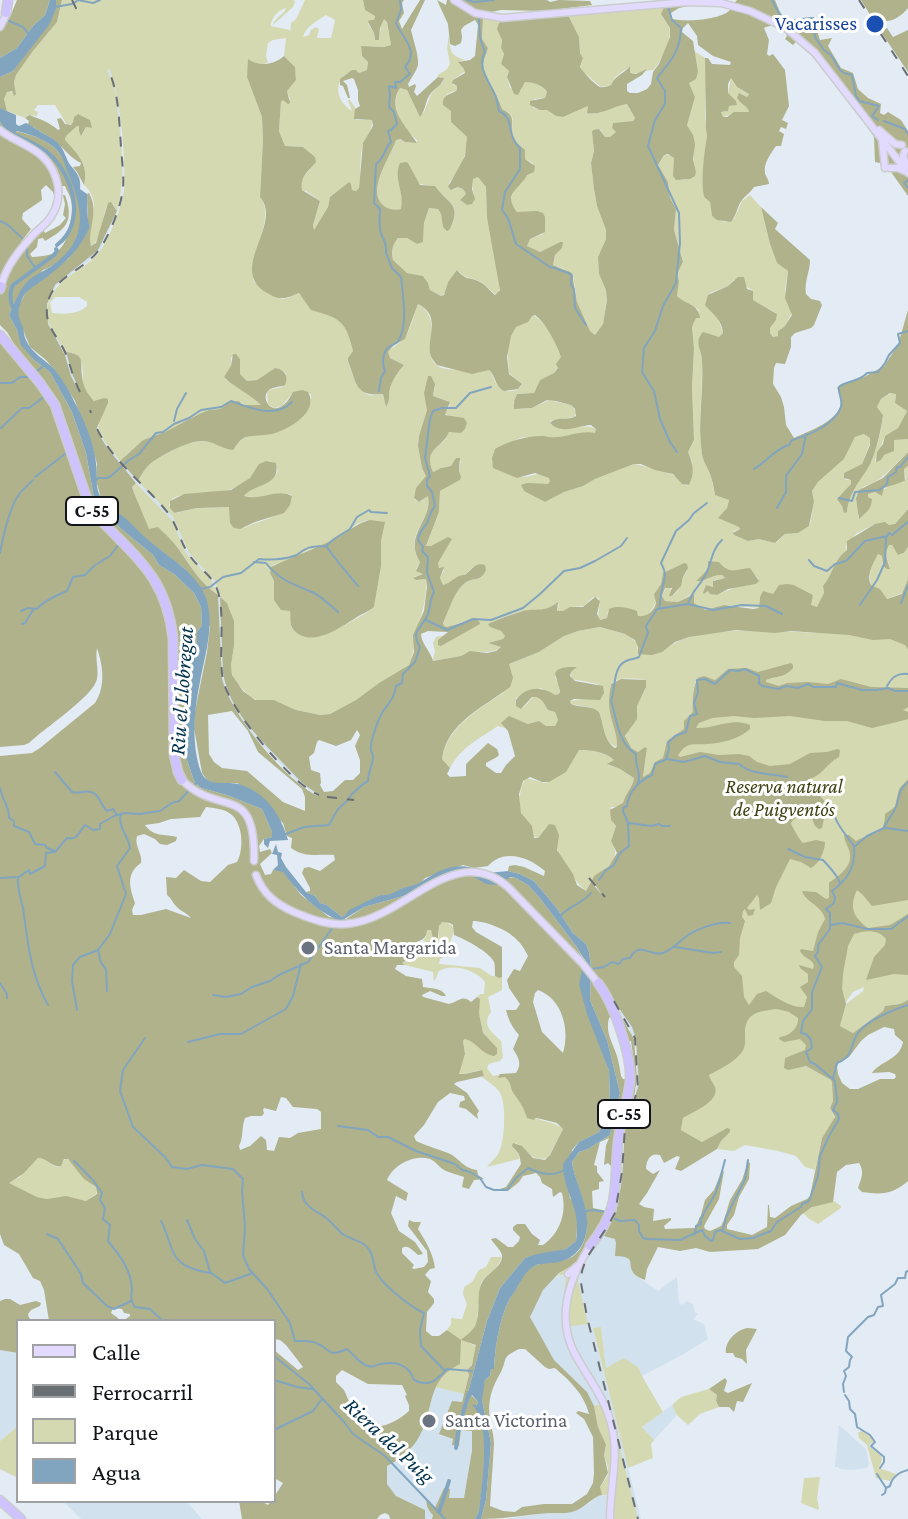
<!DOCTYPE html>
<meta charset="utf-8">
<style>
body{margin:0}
#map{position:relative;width:908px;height:1519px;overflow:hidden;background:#e3ecf4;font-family:"Crimson Pro",serif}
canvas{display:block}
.legend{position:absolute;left:16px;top:1319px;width:260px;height:184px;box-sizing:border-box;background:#fff;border:2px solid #a0a1a3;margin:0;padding:10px 14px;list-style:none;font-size:24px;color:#121518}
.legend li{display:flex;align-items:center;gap:16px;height:40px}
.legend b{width:40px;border:2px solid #a0a1a3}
</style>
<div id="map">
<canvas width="908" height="1519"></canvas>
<ul class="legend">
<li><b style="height:10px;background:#e2dbff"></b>Calle</li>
<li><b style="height:10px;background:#6a6f74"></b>Ferrocarril</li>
<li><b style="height:22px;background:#d5d9b2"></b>Parque</li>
<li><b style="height:22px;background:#82a5bf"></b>Agua</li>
</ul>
</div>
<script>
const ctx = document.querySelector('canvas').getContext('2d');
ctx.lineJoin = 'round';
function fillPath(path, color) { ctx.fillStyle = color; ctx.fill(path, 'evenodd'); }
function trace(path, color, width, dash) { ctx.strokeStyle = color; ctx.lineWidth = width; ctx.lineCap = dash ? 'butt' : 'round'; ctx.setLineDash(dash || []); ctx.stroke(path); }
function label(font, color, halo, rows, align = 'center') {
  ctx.font = font + ' "Crimson Pro",serif'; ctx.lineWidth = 6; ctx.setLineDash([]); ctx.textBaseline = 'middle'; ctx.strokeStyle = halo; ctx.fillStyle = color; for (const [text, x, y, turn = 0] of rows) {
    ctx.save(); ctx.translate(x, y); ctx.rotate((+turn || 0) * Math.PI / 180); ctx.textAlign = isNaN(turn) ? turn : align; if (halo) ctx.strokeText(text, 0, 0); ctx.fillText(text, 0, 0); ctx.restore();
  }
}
const built = new Path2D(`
 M109,68L116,85L119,105L124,179L122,201L99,253L56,286L49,301L47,310L50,325L66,352L81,391L79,392L71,376L65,355L48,324L46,310L47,304L55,285L105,237L122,195L123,179L116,95L107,70Z
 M98,428L103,439L120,461L173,517L189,553L215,581L220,595L223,673L225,685L230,696L253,732L303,783L319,794V796L301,785L262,745L251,734L231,702L224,688L222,678L218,593L211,579L186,553L172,520L118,463L101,440L96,429Z
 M614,1001H615L632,1027L636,1039L639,1084L625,1129L622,1180L614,1219L615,1238L625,1256L631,1262L633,1274L658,1291L677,1277L679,1303L682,1305L687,1301L693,1304L695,1312L698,1314L693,1319L704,1324L708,1339L682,1355L642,1376L639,1368H606L601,1327L593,1329L641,1519H638L608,1402L594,1406L585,1390L554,1360L530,1319L532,1310L542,1291L553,1278L562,1275L565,1277L566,1280L562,1316L588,1324L578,1281L580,1270L618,1190L624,1121L637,1086L636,1050L629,1028L616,1008Z
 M0,1350L18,1353V1426L0,1441Z
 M435,1387L464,1394L449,1437L459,1445L461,1430L472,1431V1449L464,1499L449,1498L435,1508L428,1500L433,1515L432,1519H425V1510L396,1496L387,1484V1466L403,1458L427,1416Z
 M672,1405L677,1415L654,1440L642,1427Z
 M839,1425L866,1449L869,1464L867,1468L852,1470L840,1469L838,1467H835Z
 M609,1495L607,1519H506L538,1514H561L573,1511L590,1503L596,1496Z
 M63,1501H186L202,1519H81Z`);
const green = new Path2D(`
 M62,0H71L77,10L78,9L73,0H294L295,2L293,7L273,25C274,18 284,15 286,8C279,10 273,16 271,23V26L290,30V34L291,23L296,19L305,0H363L365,10L375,16L374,20H369L368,24L374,33V38L379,40L382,20L386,19L391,45L384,47L361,46L362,56L368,62L367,70L359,73L356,70C333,76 333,99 352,111L348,101L349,99L355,107L356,120H372C373,131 366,135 363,145C359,158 361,174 359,188L356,191L352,190L349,182L330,197L328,207L314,230L313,225L320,201L306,191L301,190C300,172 315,171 315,157L303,147L285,146L279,131L281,102L283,100L290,99L287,91L296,77L294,66L284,56L286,38L273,40L268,43L266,56L268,63L258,65L249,60L247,77L262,117L263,140L260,197C277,219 247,254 254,282L282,299L288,298L299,293L315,311L327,313L340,321L349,334L353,351L348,358V361C352,372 356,393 370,395C374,396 379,394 383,394L386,407C391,399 388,396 390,388C392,381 399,370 404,365L390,358L388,352C393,346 398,345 403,340C409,335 415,312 418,304C446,321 419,354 438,366C444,370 452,369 457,370C471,372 476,373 489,370C496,379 496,393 511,391C519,390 517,390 522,385L509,373C509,360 504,336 517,326C524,321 528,322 533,315C546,322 557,344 561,357L557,364L558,367L554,373L540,380L534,393L517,394L513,403L520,409L532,408L549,400L571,405L576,412L574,417L550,421V423C564,435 582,421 596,429L595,434C580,430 567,438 552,438C541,438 526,435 515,440C506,445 499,455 492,462C501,470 511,477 523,477C535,477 534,471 549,477L550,481L548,484H537L522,489L545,502L564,492L583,486L595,479L634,464C639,464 673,474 676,476C680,480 683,483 687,486L691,482L692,461L688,452L694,440L692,388L694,348L692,327L696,318H698L699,310C692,304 683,302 677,296L679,281L677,274L683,262L674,230L676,209L670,198L668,182L660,170L658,165L664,155H670L674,158V178L684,180L692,178L696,172C690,152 699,145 687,125L695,97L689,83L695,61L694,51L705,58C707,76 705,97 705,116C706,124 707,134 707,141C704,160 700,180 705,198L710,202L712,216C718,220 728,225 734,219L742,201L750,195L761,207L770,244L777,263L788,271L785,290L792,313L784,327L778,331V336L774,337L770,333V328L776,320V313L753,300V291L735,279L728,286L710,293L707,308L718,318L723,333L719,337L703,333C693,343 702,349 702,361C703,392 697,423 702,454C703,460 707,466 709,471C712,479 713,487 715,495L729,499L727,508L719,518L739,527L740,529L734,531V535L748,541L759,539L776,543L785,534L798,533L810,525L814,502L812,491L818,482L844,459L855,437L864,434L870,438V443L862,464L844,473L846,480H852C851,487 844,493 839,496L844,512H847C848,500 855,485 861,476C867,468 865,474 869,465C877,449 881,432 883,415L877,407L881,399L893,392L896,394L895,403L907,411L898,428L885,436L875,461L881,460L883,455L894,451V440H896L908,439V452C893,466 883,481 863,487L856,496L858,504V517L859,518C866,513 871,508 872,499L868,497V494L875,492L883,495V490L893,484L904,482L906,478L904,469L908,466V509L894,525L875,524L857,533L845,547L847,550C834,559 833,574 823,586L824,593L818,607L810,606L813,595L794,585L777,588L773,594L760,597L759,608L724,605L705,610L694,603L690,595L678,602L665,601L662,596L666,588L670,587L672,596C682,590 680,580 687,571L684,563L663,573L661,584L654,594L656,602C651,611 649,618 638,616L637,611L614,607L608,611L607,618L599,620C597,612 601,606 599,598L593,597L584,606L571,607L563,611H557L559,605L556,603C546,612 538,609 526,611C519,611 495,620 489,624L490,627L501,631L505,636L503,639L488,643L501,647C489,657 473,647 461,656L432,661L435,652L433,643L436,637L447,635L439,639L441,646L475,625L478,620L473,619L447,627L444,626L443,623C449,610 454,591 465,583C475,576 480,583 486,570L473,567L465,575C457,575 451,583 443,585L440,578L444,570L438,567V563L452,539C441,539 434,547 426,547L439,512L440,491L460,480L459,471L461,461L456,459L451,466L441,468L433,472L429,461L432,452L445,440L449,432L467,423L445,414L450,405L448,401L433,396L435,387L427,378V410L419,436L418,446L422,468L426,476C421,485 413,489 415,500L419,502L422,501L428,495C433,521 402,534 420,562L416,569L423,574L414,577L416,580L426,579C427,596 423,610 418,626C414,639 414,653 409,665L379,683L356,700L330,714L320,715L296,710L274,700L259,701L250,697L237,683L232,675L231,665L234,646V626L229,607L220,597L215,581L189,553L173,517L138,481C141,475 144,470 149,465C159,456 190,440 203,441C215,442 223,450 235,448C238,443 238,442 243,439C251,434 260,436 268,434C287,431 314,416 311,394L293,392L282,406L274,408L268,404L267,392L269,390L282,387L286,374L284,371L275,368L257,380L247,381L240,374V359L231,357V366L225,379L248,392L262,404C251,408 246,406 237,401L220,409L209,410L201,413L165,432L143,440L120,461L103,439L98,428L101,417L108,403C102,402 94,402 90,398C74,382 95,355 66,352C56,336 42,321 49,302C57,276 85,271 100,251C109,239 123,204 124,189C126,164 120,89 109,69L107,70L113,83L116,95C119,133 128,174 117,211L113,204L107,205C102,219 102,234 93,246L90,244C87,225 104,202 84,185C89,165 78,154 65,141L66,136L77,126H79V131L82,135L86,127L91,128L90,120L78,114L74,117L72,124L67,125L55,105H38L34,110L38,112L37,116L28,115L25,118L7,111L4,99L7,92L9,91L16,94L14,82L16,75L33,51L57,22ZM326,15L335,20L331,38H317L319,29L316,27L311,30L309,35L303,37C306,26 317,21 326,15ZM55,297H79L87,302V306C78,315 64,314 52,313L50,303ZM266,461L272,462L278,470C270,489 252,483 244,496C260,500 274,491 290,494L292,496C288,518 261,519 244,528L229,507L197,508L176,513H173L169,505L172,499L178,496C200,491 223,496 242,484C253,478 256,467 266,461ZM367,520L381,541V566L374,607C363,616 322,640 308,637C302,636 296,631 291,627L290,610L274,599V581L270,573L273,565L294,559L308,550L320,546L341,536L357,524ZM710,561C719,562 727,572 737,571C741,571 744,569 748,568L758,578L756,584L736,587L716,595L710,594L708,591L704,594L706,585L713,587L714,580L725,578L722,575C713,574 705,582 696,581L707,570Z
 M665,5L662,16C663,18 669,25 669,27C673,38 661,63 653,70C645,70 639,75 630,73L629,67L615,77L611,85L601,87L580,69L583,58L580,53L579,37L568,15Z
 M483,18L504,20L501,48L504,54L501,64L509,71L507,77L510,88L521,91L523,82C531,81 542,85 547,92L545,98L534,99L533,108L547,110L556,116L563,117L588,106L598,98L600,101L589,107V114C604,114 614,106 627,104L635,118L633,121L613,123L612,128L616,132L610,137H605L600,129L592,132L594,151L591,163L594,189L597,206L606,230V239L598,257L599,274L606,290L607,299L603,324L595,335L590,331L577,302L573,275L562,268L553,265L555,255L562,248L560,242L540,252L528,248L527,243L530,239L543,234L529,212H517L511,202C511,191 522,177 532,173L533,163L525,159C525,142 517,149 513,137C509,123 520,117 502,109C498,93 480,78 484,60C485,56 487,52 488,48L482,39Z
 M449,35C450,50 449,55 465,60L460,61L465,71L453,80V85L457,86V90L447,94L444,106L451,110V122L467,137C468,154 460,170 449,183L453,190L458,187L463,189L466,194L460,200L467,205L473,202C476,195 471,188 473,179L478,176L486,187L487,218L500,282V288L497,295C491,292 487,286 481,282C470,276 466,281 458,270L448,282L445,293L441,296L430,290L428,283L423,276L407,273L393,260C391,252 392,245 398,238H407L417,244L423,242L424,223L429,208L438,209L441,214L443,227L450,229C463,204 449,205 435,186C411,184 419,183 408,163L401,190L403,206L401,209C395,210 388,210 383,205C366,190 391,156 396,140L399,139L405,142L417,143V140C402,127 389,107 400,88L407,90L420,116L424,112L431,94L443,82L441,77H438V75L447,69L450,64L447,48Z
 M731,78L737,87L749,94L747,97L742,94L737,98C740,104 748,106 749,112H738L723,117L721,112H726L729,106L735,105L728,93Z
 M136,483L172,520L186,553L211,579L218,595C201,584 192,568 181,552C173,542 157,539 149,529C142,521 135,498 132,487Z
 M891,544L900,555L904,553L908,547V579L903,593L886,599L880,589L871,585L869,572L878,554L882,556V565L890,567L885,553L887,546Z
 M600,627L628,635L637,643L638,653C663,658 669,642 690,637C735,626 781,632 827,633C854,634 881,633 908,632V1000L900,1004L885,1006L883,1011L853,1033L840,1026L846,1004L863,991L864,987L853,992L824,1033L796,1067L806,1066L831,1080L832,1083L833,1101L830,1108L835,1119L822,1138L815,1170L805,1167L796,1156L778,1151L745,1145L734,1151L717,1149L721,1141L730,1132L725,1129L702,1142L681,1130L683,1118L711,1081L709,1075L714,1072L643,778L647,748L645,747L638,752C617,742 627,734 635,719C637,715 636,710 637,706C640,696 647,692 646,680C638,679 614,675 610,686C610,688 611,690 611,692C611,697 609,701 609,705C610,720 618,732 617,747C602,743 605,724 599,712L592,708L571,704L570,701L586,699L598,684L572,679L571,672L576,667L560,668L555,677L560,687L559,694L555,696L541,688L516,698V706L523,708L533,697C542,696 544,704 548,710L555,712L558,720L555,726H546L539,721L529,724L520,721L505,728L498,726C479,739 462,746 450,768L442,759C448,726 476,711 503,693L509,664L539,652L564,636L578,631ZM728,669L693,709C692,702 693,677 701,676C706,676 711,679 715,680Z
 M579,750C592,750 604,752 614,760L608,765L620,769L634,778C633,787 625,794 623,803L618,807H611L613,823L616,826L611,841C624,862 603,867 592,881L589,879L591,882L586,891C578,885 557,857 557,846C557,837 559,834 555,825L547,826L538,838L532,836C532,826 530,826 524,818C517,807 519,788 526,778L545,783L549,782Z
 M441,922C465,924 447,941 447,955L440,959L439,964L480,968L492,976L502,977V990L488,997L491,1012C481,1025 492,1032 501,1041L503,1057L500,1061L489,1064L487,1068L493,1076L498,1075L499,1078L505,1077L509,1079C515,1092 521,1109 534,1117C544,1123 554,1121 563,1129L548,1158C528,1162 529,1148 515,1143L513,1148L519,1154V1159L487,1167C490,1162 497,1158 499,1152C505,1141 506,1106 501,1095C498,1087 488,1082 482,1077L484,1076L480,1070L461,1075L459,1072L465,1054L463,1041L466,1039C477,1042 482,1055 494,1056L497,1050L483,1033L479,1013V999L477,997L480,994H484L485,982C476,970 453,963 439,971L435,980L434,981L433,972L405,965L402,963L417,952L428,948V944L423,940L426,937L427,930H431L433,939L439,937V926Z
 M38,1158C48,1158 51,1166 58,1167L66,1158C78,1167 82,1179 96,1187V1194L86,1201L66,1197L47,1199L37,1197L8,1183L20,1177Z
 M834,1201L841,1206V1208L818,1224L808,1218L803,1213L814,1206Z
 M606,1215L580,1270L578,1281L588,1324L564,1327L563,1302L566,1278L563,1275L557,1276L585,1248Z
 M491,1257H501L502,1258L496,1268L485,1277L481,1283L477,1321L469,1343L477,1346C475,1354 474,1365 467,1370L469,1375L464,1394L435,1387L447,1370L454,1336L447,1330L451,1324V1318L462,1319L467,1304L463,1294L464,1287L472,1282L479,1270L486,1267Z
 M601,1327L606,1368L624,1358L639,1368L642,1376L663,1412L642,1427L654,1440L651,1444L653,1458L628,1468L593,1328Z
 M709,1389L717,1395L716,1401L719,1407L700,1414L688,1425L677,1415L672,1405L681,1397Z
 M608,1402L638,1519H607L609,1495H602L599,1489L608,1475V1468L604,1455L606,1447L598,1427L594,1406Z
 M18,1426V1478L0,1469V1441Z
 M861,1431L872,1437L874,1441L870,1444L869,1446L881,1456L882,1460L879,1468L896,1474L890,1481L876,1478L867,1445L859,1438L858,1433Z
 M820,1477L817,1498L819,1508L818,1510L801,1503L804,1478Z`);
const forest = new Path2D(`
 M17,0H50L45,15L33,26L17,48L0,58V19H7L12,12Z
 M56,0H62L57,22L33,51L16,75L14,82L16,94L14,96L12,91L7,92L4,99L7,111L2,110L0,108V77L13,71L56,9Z
 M363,0H404L402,3L404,13L399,21L402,29L420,0H425L411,30C413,39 419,56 418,65C417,70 411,78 408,84L409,87L415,84L416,86L414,92L417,96L438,77L444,78C441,86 437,87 431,93C425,100 426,110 420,117L407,90L400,88C386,109 407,127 417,143L405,142L400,139L396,140C391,156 366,190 383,205C388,210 395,210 401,209C405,193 393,178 400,163L406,162L408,163L420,185L435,186C449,205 462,204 450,229L447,231L443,227L441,214L438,209L429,208L424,223L423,242L417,244L407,238H398C392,245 391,252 393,260L407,273L423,276L428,283L430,290L441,296L444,295L448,282L457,270C467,282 469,276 480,282C486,285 490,291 495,295L500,290L487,218L486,187L478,177L473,179L472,189L475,199L472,204L467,205L460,200L466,194L463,189L458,187L451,190L448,187L465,156L467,137L451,122V111L443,105C442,94 451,95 457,90V86L452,83L453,80L465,73L464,69L458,62L470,60L475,56L478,25L475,20L464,26L461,30L462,37L461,43L455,46L450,44L448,24L437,0L446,5L447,0H451L471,14L483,18L482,39L488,48C487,52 485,56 484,60C480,77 498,93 502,109C521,118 506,127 515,140C517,144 522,147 525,150V159L535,166L534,172C523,177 530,173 523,181C512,194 506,196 517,212L537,211L543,213L545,217V232L530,239L527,246L540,252L560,242H563L562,248L555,255L553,265L572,273L577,302L590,331L595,335L603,324L607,300L606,290L599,274L598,257L606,239V230L597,206L594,189L591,163L594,151L592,132L593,130L599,129L605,137H610L616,132L612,128L613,123L633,121L635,118L627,104C613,106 601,116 587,113L588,106L563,117L556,116L547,110H540L530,105V101L545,98L547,92C543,85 532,82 525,82L518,95L514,94L507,77L509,71L501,64L504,54L501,48L502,40L497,29L499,23L504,20L568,15L579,37L580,53L583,58L580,67C583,72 594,84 600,87C604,88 608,86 611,85C615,75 624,74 630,66V73L636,74L647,69L642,75L627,84V91L630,93H638L647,89L651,84L653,72L659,64L670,37V28L661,14L665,5L697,4L679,8L671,13L670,18C681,23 719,20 729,11C732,8 734,3 737,0H775L780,12L786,20L819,18L822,28L817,30L820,40L832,38L828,46L841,68L853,73L858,89L868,98L881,104L880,113L884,115L888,112L901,120L908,131V196L891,172V165L875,162L874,137L844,92L819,60L797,41L793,45L785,39L787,36L785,31C779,27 772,24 764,28L769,40L767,54L769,56L773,54L785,70L789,106L782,120L788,123L786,129L781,127L779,131L784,134L781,146H776C771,153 763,164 765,173C766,177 769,180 769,184L754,187C750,193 746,195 742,200C737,206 737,215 731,222L717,220L712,216L710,202L704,197C701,181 703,166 705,149C706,141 708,138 706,130L705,58H708L712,64L730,65L731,62L713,56L698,45L697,36L688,23L683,28L682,32L693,41L698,72L696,79L689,83L695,97L687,125L693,135L695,144L693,159L696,172L695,176L690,179L676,180L673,176L674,158L668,154L664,155L658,165L668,182L670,198L676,209L674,230L683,262L677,274L679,281L677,296C686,305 698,303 700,318H696L692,327L694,348L692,388L694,440L688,452C693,463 695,474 689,485L682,484L673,474L655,470L641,464H634L595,479L583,486L564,492L545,502L524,491L521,485L527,483L548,484L550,481L549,478L535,473L517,478L493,468L492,458L495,449C507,441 530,435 544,436C548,437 553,438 557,437C570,436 582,430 595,433L596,429L591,425C576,426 562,435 550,423C556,416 568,421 576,416L575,409L571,405L556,401L547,400L532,408L514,409V401L517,394L534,393L540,380L554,373L558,368L556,364L561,357C557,345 546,323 535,315L532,316L528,322L516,327L511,336L507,357L509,374L522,384L518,389L504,391C495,387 496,376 489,370L472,374L437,365C434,361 431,358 430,353C428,334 441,316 418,304L405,339L393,346L388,352L390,358L404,365C399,370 392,381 390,388C388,396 391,399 386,407L383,394C355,397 357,384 348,361V358L353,351C346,321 340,318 311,310L299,293C287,298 281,301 269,294C225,271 284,225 260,197L263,140L262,117L247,77L248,59C259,67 274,65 284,56L295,67L296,80L287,91L290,103L288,104L283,100L281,102L279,131L285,146L303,147L315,157L316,162C308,172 300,176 302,190L320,201L313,225L314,230L328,207L330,197L349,182L351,184L352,190L356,191L359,188L363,143L373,126L372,120L354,119L355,109L360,106L358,100V90L354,79L352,78L343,81L347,85L350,98H348L343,86L340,85V79L352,70H356L359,73L367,70L368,62L362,56L361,46L384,47L391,45L387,22L384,19L380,28L379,40H375L374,33L368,22L369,20H374L375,16L365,10ZM731,78L737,87L749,94L747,97L739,93L737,98C740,104 748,106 749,112H734L727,117H723L721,112L728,111L729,106L737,105L736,101L728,93V84Z
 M459,0H547L550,2L559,0L590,1L592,5L545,11L501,10L487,13L474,9Z
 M861,0H908V8C900,18 885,27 876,16L872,18Z
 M887,28L893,37L908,30V72L881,32Z
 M78,114L90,120L92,128L86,127L81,136L79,131V126H77L66,136L65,140C78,154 89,165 84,185L77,172L73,167L80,166L81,163C70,158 65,149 56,142C48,135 37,130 28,124L29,121L25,118L29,115C38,118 51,123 58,130L60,129L57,119L61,118L65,124L71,125L73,122L74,117Z
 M0,122L5,130L14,135L15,131C29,134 50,140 59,153C64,159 67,168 70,176C81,202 89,235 64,257C57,262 51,268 43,270L14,304L9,315L17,330L22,345L34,360L50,372L72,412L86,453L94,498L119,527L153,555L159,565L174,574L194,593L201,607L202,625L197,632V643L193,651L189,688L183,714L186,757L194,781L201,788L227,795L262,809L272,832V837L264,839L259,846L260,852L270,849L272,853L260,864L265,875L271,874L273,870L283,871L301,895L329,917L346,919L364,907L407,895L451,872L462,870L469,874L516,878L528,885L539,897L576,946L584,960L582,966L584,1000L609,1071L610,1107L599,1132L579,1142L572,1150L568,1185L570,1198L574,1203L578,1218L576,1241L566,1249L525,1258L500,1288L487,1321L467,1396L471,1395L478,1402L476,1408C492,1435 483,1481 479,1511L475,1519H432L433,1515C429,1511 425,1505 427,1499L435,1508L444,1488L450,1489L449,1498H464L472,1450V1431L461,1430L459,1446L452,1445L453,1439L439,1434L452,1401L462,1402L469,1375L467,1370L472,1365L476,1345L461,1340L460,1364C426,1380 435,1407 420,1435C413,1449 401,1459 387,1466V1484L396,1496L425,1510V1519H390L389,1515L385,1513L380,1515L377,1519H242L239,1501H261L268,1505L271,1501H274V1497L283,1483L274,1478V1350L298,1370L303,1367L286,1345L280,1340L274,1339V1328L276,1326L274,1321H123L130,1316V1314L124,1313L122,1309L113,1308L111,1313L118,1318L119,1321H49L44,1290L40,1281L33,1278L19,1254L4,1245L0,1234V756L32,753L40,748L95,703C106,686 103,666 97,648C95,659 99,670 97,679C94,696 43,729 29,743L24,745L0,747V334L20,354L7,332L0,325ZM46,185L53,192L56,202V186H65C66,190 69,193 70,197C73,205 72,215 70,223C66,249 58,256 32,257L30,254L37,247L38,239L43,238L45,241C67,229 74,220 65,195H63L65,204L63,215L66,218L60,225L45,233L42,228L25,246L21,242L31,229L22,219L23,213L42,200L41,190ZM206,807C215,808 225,809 232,815C243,825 244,850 237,862L228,865L210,882L201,881L184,870L176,878L166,877L167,895C172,899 172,902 176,906C180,911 187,913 191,918L166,909L141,915H133L132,910L135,903C130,888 125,874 141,863C143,854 134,846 137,836L144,834L155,839L160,844L167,845L176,841L177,837C165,834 153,837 145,825L159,823L171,819L200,817ZM473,921C486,921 508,930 516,939C521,943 525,950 528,956L520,971L514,969L507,980L509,988L520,1004L516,1010H506C508,1019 512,1027 519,1035L513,1049C519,1058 522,1064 516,1073L500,1074L498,1077L499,1078L505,1077C513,1084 509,1087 514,1094C520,1102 524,1108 527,1118L534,1120L535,1118H537L557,1123L563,1129L550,1155L545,1160L533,1158L522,1146L513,1143L512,1146L519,1154L521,1164L506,1187L497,1190L508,1191L519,1182L523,1176L536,1173L540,1177L542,1183L552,1189L553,1197L560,1192L562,1193C567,1213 560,1233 543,1245H538L540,1240L532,1234L525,1224H517L513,1227V1230L520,1237L519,1241L513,1247H508L496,1238L491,1239C493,1243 501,1250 502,1255C503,1267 488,1272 483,1281C475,1293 482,1312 475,1326C472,1332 466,1335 461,1340L447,1330L439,1336H432L426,1331L427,1312L434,1303V1299L428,1292L431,1281L425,1275L430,1269L435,1268C433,1253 426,1242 418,1229L421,1222H414L409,1220L408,1226L427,1251L428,1262L424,1267L414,1269L412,1268L414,1265L402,1253V1248C408,1244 413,1251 418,1255L423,1254L415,1242L399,1231L391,1213L396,1196L406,1201L408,1193L387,1180C393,1165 414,1154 430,1159C437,1162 439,1168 446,1171C451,1173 458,1175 464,1177L462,1187L469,1189L474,1180L484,1179L478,1175L477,1170C462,1168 460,1158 448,1153C438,1149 427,1146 416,1141L414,1136L424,1125L438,1102L450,1093L464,1096L465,1100L460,1102L459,1107L466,1109L478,1119L477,1114L479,1111L467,1093L454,1084L457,1082L484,1076L482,1070L465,1074H459L465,1054L463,1041L465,1039C477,1042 482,1055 494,1056L497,1054V1048L483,1033L479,1013L480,999L477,997L471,1002C462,994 458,1002 449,1004L423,997L422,995L430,991L442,996H446C441,987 432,989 423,987L422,979L406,976L395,969L397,965H405L402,963L417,953L408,952L412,944C420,940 427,940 427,930H431L433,939L438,938L439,926L442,922L450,923L453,925L454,935C463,938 491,953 494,962C495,963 495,974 495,976L499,978L502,977V947L476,932L472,927ZM538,990C563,999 570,1031 563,1053L542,1032L533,1002L535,993ZM281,1097L286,1098L293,1107L317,1109L321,1112V1129L298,1133L290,1138L279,1137L274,1151L267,1150L266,1140L261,1136L250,1146L240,1150L239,1146C244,1137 241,1128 245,1118L251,1116H262L264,1113L263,1110L264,1108L276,1111ZM38,1158C47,1158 53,1168 61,1166L64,1159H68L84,1179L96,1187L97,1194L86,1201L66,1196L47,1199L37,1197L9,1183L23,1174ZM342,1370L368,1384L402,1385L407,1395L405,1396L409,1405V1411C400,1419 386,1428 373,1426L365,1415L351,1406L344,1390L336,1382V1376Z
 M89,193C100,213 87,228 91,246L96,243L108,203L111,202L117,211L98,250L55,285L47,304L48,324L65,355L71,376L79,392L80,391L73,376L66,352C86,355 80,361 82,376C83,386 87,394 94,401L104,398L108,399V403L96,430L108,449L136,483L132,487L134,493L149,529L158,527C165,534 174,542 180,551C191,567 201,584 218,595L222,678C229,713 286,781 318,796L319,794C304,787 293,773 281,761C257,736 229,709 223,673L220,597L227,603L234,621V646L231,665L232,675L243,691L255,700H274L296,710L320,715L330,714L356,700L379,683L409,665L414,652L413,635L424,611L427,587L426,579L416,580L413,578L423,574L416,571L420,562C403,535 433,520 428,496L419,502L414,498L416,488L426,476L422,468L418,446L419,436L427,410L424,393L428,376H431L435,384L433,396L450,402L445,415L464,418L467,423L465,429L461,433L449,432C441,450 423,448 433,472L441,468L451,466L456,458H460L459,471L461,477L460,480L440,491L439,512L426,546H431L448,537L452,539L438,563L439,568L444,567L440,578L443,585C451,583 457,574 465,575C472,570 475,562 485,565L486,570C480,583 475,576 465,583C454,591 449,611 443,623L444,626L447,627L475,619L479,621L480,624L441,646L438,645V640L448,632L428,631L421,634C421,643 431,652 433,661L461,656L470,651L487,653L496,651L501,647L488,643L503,639L505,636L501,631L490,627L488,624C498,619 510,615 520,612C535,606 541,615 558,602L557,611H563L570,607H583L595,597L600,601L597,614L600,620L607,618L609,609C616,605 629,608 637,611L638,616C646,617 654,612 656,603C656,600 654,597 654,594L661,584L663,573L684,563L687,564L688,568L683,577L681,586L672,596H669L672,588H665L662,596L665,601L678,602L692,595H694V603L705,610L724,605L753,609L759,608L760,597L763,591L773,594L779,585L787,584L794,585L813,595L811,605L817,607L824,593L823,586C833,574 834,559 847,550V541L875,524L885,522L889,525L895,524L908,509V547L904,553L898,555L892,545H889L885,553L890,569H887L883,566L882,556L878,554C873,565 866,573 871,585L880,589L887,599L902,594L908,579V649L905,645L890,639L873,640L849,635L791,631L775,633L736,630L689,637L675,642L662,652L652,655L638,654V647L635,640L625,634L600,627L578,631L564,636L539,652L509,664L513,678L510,687C483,708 447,722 442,759L450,768L447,774L450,777L466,776V764L488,743L497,749L499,755L497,757L486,763V766L496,773H501L506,765L515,756L508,731L501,723L509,716L528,724L539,721L546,726H555L558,720L555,712L548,710C544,704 542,696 532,697L521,709L516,706V700C526,686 542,686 555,695L559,694L560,691L555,673C559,666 569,667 577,667L571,672L570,676L575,681L603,686L604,693L600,700L574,699L570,701L571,704C580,708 591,705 599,712C604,724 603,740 615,748L617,747C618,732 609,719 609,703C609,697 610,690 611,684L621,679L646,680V687L637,706V719L625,736L631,748L638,752L645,747L647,748L643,777L650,773L655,762L663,758L667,741L684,729V721L693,712C692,703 693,683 699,677L704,676L715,680L728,669L746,668L758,672L791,663L793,665V668C783,679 778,675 766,680V682L779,686L787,683L808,682L828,684L841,679L871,687L908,688V707L903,710L908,712V719L905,720L872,728L847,721H825L790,716L754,718L734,716L712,718L699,723L696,728C714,729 733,717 750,725V729C739,739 722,743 707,744C701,745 693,743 687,746C683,748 681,751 678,755L680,757L700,752L719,755L739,754L749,756L757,762L770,766L790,764L810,753L827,752L837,749L840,750L839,757C826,764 822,776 809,779L805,786L806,793L820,796L827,804L822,828L819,829L815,826L811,816L807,813L794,819L791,823C791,825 801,842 803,843L816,840L825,842C825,851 819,864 811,868L801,862L790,859L776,887L771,903L760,910L759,898L757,895L747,908L749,910L755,909L753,915L748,916L745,909L743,911L742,917L745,921L740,938L739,955L734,962V967L742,976L744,997L749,1005L757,994L766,991C777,998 791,1008 804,1007L807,997L800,987L808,982V974L800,968L799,965L813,969L814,965C811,958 803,958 800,951L801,949L813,951L818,932L825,919C822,905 806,903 802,891L816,892L826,899L829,898V883C837,877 851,868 850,856C850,848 845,844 844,835H849L856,841C874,831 885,837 885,814L895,807L899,789L908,779V900L872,906L862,894L857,890C849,907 853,917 868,928L890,925L908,914V975L894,974L866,980L874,957L885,945L886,939C879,929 865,930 854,934L848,946L843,974L842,989L846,1004L840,1026L853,1033L883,1011L885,1006L900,1004L908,1000V1181C893,1194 882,1195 862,1192L858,1188C861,1179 865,1172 859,1163L846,1165L837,1172L833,1202L812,1207L801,1215L785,1235L758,1249L710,1252L696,1248L680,1251L658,1247L647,1269L645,1280C642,1279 636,1276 634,1274C626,1263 638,1257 615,1256L616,1243L615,1239L604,1236L616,1213L622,1180L625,1129L639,1084L636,1039L632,1027L614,1001L616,1008L634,1039L637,1079L634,1096L624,1121L618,1190L606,1216L576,1263L559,1273L543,1290L530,1317L554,1360L587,1392L594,1406L598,1427L606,1445L604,1455L608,1473L600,1487L602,1495C592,1497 586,1507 575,1511C563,1515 551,1512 538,1514C518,1516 501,1519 481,1519L486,1500L491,1443L482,1400V1393L485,1380L490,1376L491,1369L494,1368C495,1347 499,1322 508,1302C511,1296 515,1291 518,1286C521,1280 522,1275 528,1270C548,1254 577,1273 586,1234C591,1210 575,1184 572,1162L579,1152L588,1149L610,1135L620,1093L607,1040L590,1000L591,966L589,952L586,944L573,933L556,907L534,881L520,874L508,871L509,866L515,865L524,867L544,876L545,871C529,857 504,848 488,866L474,868L463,865L425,878L420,884L401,889L394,894L384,896L380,895L342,917L327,905L320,903L315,896L306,892L310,891V888L302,873L304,868L309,867L320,871L335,860L334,855C318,854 305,858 291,848L292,838L287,836L283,823L237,783H213L207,780L202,773L194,728L195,711L207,652L210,627L185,569L147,540L101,498L96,480L97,464L92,445L75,401L57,373L46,360L30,347L17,315L19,305L29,287L40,282L69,258L90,226L88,222L87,194ZM232,711L248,731L258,752L302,789L305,797V811L283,802L247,771L222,768L214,762L209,754L208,715ZM357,730L360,735L355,746L360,760V773L353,780H345L333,791L324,792L320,785L321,783L320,773L311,770L309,757L314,753L317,742L319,740L336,746L351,740ZM579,750C592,750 605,752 614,760L607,764L620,769L634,778C633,787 625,794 623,803L610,810L611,820L616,826L611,841L617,853L609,866L594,876L592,881L604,897L591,882L586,891L577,885L573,874L557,850L559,835L555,825L549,824L538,838H534L532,826L521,813L519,794L523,781L530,777L542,782H549L566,772ZM777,1009L789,1012L798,1018C799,1028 789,1036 780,1037L779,1039L784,1042L800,1039L806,1045L805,1050L785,1058L784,1068L788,1070L806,1066L831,1080L832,1083L833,1101L830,1108L835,1117L822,1138L810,1196L807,1199L791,1206L775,1218L770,1217L769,1205H768L767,1227L752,1235L727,1229V1225L734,1215L739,1197L749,1179L750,1163L748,1162L742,1180L730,1200L724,1220L721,1226L710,1231L705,1229L704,1226L719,1199L724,1171L721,1173L714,1190L705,1200L701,1215L695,1228L665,1229L664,1226L671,1220V1218L653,1221L654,1209L644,1207L639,1204L647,1193L660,1170L653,1174L646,1169C646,1161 650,1152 660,1155L664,1163L677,1156L680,1157L675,1169L681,1171L717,1149L721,1141L730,1132V1129L727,1128L702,1142L681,1130L683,1118C692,1112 720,1102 715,1087C713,1083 710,1079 709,1075C720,1069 735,1062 742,1052C746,1046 745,1040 745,1033C745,1012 760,1011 777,1009ZM613,1016L624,1042L631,1041L634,1062L629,1080L623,1079L621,1076C620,1070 619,1063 617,1056C613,1043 605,1033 609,1018ZM884,1027L894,1029L895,1035L903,1042C900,1060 880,1061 872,1073L889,1072L895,1074L896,1077L894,1079H880L858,1089H850L842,1083L838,1074L837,1067L838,1063L849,1057L861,1041L868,1035ZM609,1138L606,1145L604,1165L608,1163L612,1167L610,1194L607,1211L593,1208L592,1191L599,1189V1182L604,1181L597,1172V1166L594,1165L600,1142ZM519,1349H525L545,1367L549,1369L555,1368C570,1381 584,1394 589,1414L578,1411L576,1413L584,1419L593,1437L594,1473L593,1483L587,1494L572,1504H544L522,1507L515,1512L503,1511L490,1506C491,1485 493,1464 494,1444C494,1435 491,1427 490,1419C487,1401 492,1387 501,1372C508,1357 501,1358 519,1349Z
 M761,207L778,223L775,229L810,260C810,272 804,281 806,294L811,299L820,301L822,305L814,325L811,328L795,333L791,337V347L785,364L776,363L774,368L773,384L781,397L784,407L786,425L794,438C807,432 842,420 841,401C841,397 839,392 837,388L841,384L864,377L884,366L898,345L908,310V439L894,440V451L884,455L881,460L876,462L877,452L883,444L885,436L898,428L907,411L895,403L896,394L890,393L881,399L877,407L883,415C881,430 875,459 866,471C858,483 848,496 847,512L844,513L842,506L837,499L851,484V480L844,478V473L862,464L870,445V438L864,434L855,437L844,459L818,482L812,491L814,502L809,526L798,533L785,534L775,543L759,539L748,541L734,535L733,533L740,529L739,527L718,518L727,508L729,500L715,495C714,489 713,483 711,477C709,469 703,462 702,454C697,423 704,392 702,361C702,349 693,343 703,332L719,337L723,333C722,319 713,315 705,305L708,295L728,286L738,277H744L747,289L753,291V300L777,314L776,320L770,328V333L773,337L778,336V331L784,327L792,315L785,298L788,271L777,263L770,244Z
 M233,354H236L240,359V374L247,381L257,380L275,368C285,369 289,377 285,385C280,387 270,387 267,392C262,401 272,412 280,407C286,405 290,397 293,392L302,390L308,392C320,412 288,430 272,434C263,436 254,435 246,437C239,440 237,445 233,450C222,449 213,441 202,441C190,440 157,457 149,465C144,470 141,475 138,481L120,461L143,440L165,432L201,413L209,410L220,409L230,402L239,401L242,405H261C250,394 235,388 224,377L231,366Z
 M908,452V466L904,469L905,481L884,488L882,496L875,492L868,494V497L872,499C872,508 866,513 859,519L856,498L859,490L883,478Z
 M266,461L276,463C281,487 254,483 244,496C261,501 277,488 292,496L290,505L284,513L255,522L240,529L234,528L230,523L229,507L197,508L174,513L170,508V501L184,494L231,490L250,478L259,464Z
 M370,520L385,522L381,541V566L374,607C368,612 363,613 357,617C341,627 310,650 293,629C289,624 291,616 290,611L281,610L274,600V581L270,573L271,567C292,557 315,549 336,538C349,532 356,523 370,520Z
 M708,561L719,562C729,575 737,569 750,568L759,581L756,584L728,589L717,595L710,594L708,591L704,594L703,593L706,585L713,587V581L725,578L722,575C713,574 705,582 696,581L708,569Z
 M5,1299H10L20,1305L36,1301L41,1303L40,1306L31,1310L28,1314L29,1318L34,1321H18V1353L0,1350V1301Z
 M748,1328L757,1329L746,1350L747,1364L742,1359L735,1357L733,1353H726C724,1342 737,1329 748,1328Z
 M725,1378L727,1381L724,1391L728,1393L752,1383L743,1402L737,1401L734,1412L729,1407H719L716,1401L717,1395L709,1389Z`);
const water = new Path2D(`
 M50,0H56V9L49,25L13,71L0,77V58L17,48L33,26L45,15Z
 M0,108L16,115V124L19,126L26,123L30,125C38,131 50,136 58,143C65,150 65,158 71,166C78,174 81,178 80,189L87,194C88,204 86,217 90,226C81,249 63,265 43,280C31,289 25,289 20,305C16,315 20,319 23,328C24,332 24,336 26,340C31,353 46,360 55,370C62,379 69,390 74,401C84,419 94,443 96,463C98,475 94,488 102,499C107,506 118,512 125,518C133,525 139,532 147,539C167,557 196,571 206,598C215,626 205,654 200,682C194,710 191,744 201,772C208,788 225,781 238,784C265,791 281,815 288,840L270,841L268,848L264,844V839L272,837V832L262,809L227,795L201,788L194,781L186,757L183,714L189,688L193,651L197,643V632L202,625L201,607L194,593L174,574L159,565L153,555L119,527L94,498L86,453L72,412L50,372L34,360L21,345L17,330L9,315C15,303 18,292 27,282C35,274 45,271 53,265C90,238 83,208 67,171C65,165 63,158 59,153C51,141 30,134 16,131L14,136L5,130L0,122Z
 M276,844L278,852L282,853L281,858L286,867L306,892L315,896L320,903L327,905L342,917L345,915L349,910L380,895C390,896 394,892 403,888C409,886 416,885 421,882C441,870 451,863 474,868L480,876L487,873L508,871L520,874L534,881L556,907L573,933L586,944L589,952L591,966L590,1000L607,1040L620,1093L610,1135L588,1149L579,1152L572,1162C575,1184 592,1210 586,1234C582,1252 569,1262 551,1263C544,1264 539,1263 533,1267C525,1272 523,1278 518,1286C515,1292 511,1296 508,1302C499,1322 495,1347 494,1369H491L490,1376L485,1380L482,1400L491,1443L486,1500L481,1519H475L479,1511C482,1485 492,1423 472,1405H477L478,1402L472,1395L470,1397L467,1396L487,1321L500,1288L525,1258L537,1254L566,1249L576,1241C582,1208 563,1193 563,1164L579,1142L599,1132L610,1107L609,1071L587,1014L579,984L584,959L576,946L539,897L528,885L516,878L510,877L499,885L486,884L462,870L451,872L407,895L364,907L341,921C316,912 298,892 283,872L273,870L278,865L277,855L272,854Z`);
const stream = new Path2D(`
 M467,0L474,2L494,0
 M772,0C786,30 787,19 813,18L815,37L824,50L831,55L840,70L844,73L852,75L856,96L859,101L879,106L872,116L878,120
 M74,3L78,0L93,3L100,0
 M668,6L672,20L681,28C680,52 672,59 657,78L665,91V104L655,120L648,146L679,213L680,243L676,283L663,306L655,331L644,348L642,372L654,391L660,419L670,442L677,452
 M55,7L72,4
 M479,18L480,38L485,52C476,67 490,82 496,97C497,102 498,106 499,111C516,119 505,134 520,148V169L505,192L502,210C504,213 507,216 508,219C511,226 513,235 516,244L550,267C557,268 563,272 569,273L572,276L571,284L574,290L575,308L586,325
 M7,20L23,27L28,33
 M884,121L905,129L908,134
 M908,180L904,183L908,188
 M0,221L8,225L22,238
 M27,246V256L36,269
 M34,374L44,365
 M0,383H12L20,377H28
 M379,391L381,378L385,371C382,364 382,353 389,347C393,343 396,345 399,340C408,324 403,295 401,277L392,268L386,253C387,238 381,240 380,229C379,222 380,215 380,209L374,203L376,164C385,158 384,149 391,142L388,131L391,130L397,124L394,112L389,107L390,96L389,86L396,88L395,82H400L410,74L405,67C420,50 402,38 396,23L401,10L400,0
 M174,421L177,409L186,393
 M1,428L22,408H29L44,397
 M754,469C766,462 776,448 789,445L792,440C810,435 835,424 841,407C843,400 838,394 839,387C848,380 859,382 867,373L878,372L885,363L889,355L900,343L898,334L908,331
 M35,477L69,451
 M95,481L98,478H107L111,476L129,460L139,454L156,433L163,432L174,424L189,418L201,410L221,407L231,401C250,408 275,419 292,402
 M839,498L852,501L855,492L879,490L887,484L888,477L896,472L897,467H900L908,457
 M777,508L786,492V476L802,454L806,434
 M327,547C336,561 347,572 358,586
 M0,553C3,537 10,506 20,493C24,488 29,485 33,480
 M809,560L814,566L827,571L835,564L846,561L865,541L887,536L889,533L892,535L908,522
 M254,562L266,563C279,580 293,584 312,592C321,596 330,605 338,612
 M97,564L110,556L119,544
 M199,589L210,587L223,577L241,573L259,559C270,560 282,560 294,556C298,555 301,551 306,549C311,546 320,546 326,546L334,539L350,529L357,517L369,510L371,512L387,513
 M901,603L908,585
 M688,604C693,588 703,584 708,569C712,559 713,548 722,540
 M860,605L877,580L885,562L886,537
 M659,609C661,602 660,595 662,589C665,578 667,574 661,563L676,531L689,520L694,513L707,503
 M21,611L28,608L37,609C42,602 59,594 67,591L73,577L85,575L95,565
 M426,620L447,630L473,619L491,620L523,608L540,594L564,571L580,568L595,561L621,546L627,538
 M22,624L25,623L33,610
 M887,686C892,677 897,673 908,674
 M666,759L669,749L668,743L675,736L686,732L690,716L697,714L694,703L698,693L697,680L705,679L715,684L730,670L738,671L745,669L759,676V683L762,686L778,689L786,686L798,688L808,684L813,687H836L837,683L862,690H877L888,688L895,691H908
 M667,759L684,762L705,756L720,762L739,764C751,775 770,773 787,777
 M55,772L72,792C79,794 85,790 91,792C100,794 100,805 107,811L113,809L117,815
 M638,784C642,771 634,766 636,754C617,742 617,719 611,700C616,690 612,667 626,661C630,659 635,659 639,657L648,633L646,626L657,609L688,604L713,610L742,605L766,606L782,614
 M0,788C2,799 10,808 9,818L14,821V826L29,832L35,844L45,845L47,848L55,851
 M349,798C352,793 364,783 368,781C368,772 373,765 373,756C373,754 371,752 371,750C370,741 378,720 382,713C388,703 394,700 396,686L402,683L403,674L415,662L420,647C411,632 419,631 426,618C431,611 429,600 434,592L427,573L428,557L422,551L423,547L418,540C420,528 425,529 428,521C430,514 430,512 435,506L432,492L427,486V480L430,476L425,458L430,419L433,411L442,408H456L470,393L491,387
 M835,817C839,828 847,836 854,846
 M629,823L651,826L659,824L662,826H670
 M886,828L908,831
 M286,834L304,827L329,825L338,809L347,801
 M855,846L867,836L884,828C887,820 895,812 897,804C899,795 900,788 908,782
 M788,849L805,857L823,860C829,867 837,874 840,883
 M0,878L19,877L29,870L30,874L45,866L46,853L55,852L67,838C78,841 79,831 85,825L93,830L100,829V824L114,816L124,813L140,814L160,811L172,803L179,801L197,782
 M18,878C17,890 21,897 23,908C28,942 30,974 48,1005
 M599,880L605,871L614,865L620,853L629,846L628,823L623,811V808L627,806C628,792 640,780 652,775L655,764L665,760
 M560,916C569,906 583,903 591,893
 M830,925L843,923L867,929H891L908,916
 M675,947L713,953L721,952
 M98,950L101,963L106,969L107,991
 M591,969L604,967L612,962L619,964L623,959L630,958C640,940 649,957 663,953C671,950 677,944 683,939C693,930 717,921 730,923
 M0,983L7,994V998
 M213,995L226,997L241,994L252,987L270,981L279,975L308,962L333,927
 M77,1010L72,981L73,965L80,957L98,950L110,934L126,894L117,866L130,848C129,837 117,826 121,814
 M145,1038L123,1070L120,1091L133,1127L165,1157L172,1167L187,1169L202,1165L233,1169L243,1179L242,1191L245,1227L243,1255L249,1269L268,1290L290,1323L295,1341C302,1341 311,1340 316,1343C332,1349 326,1358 347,1349C353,1354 361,1365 368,1366C374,1368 376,1364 381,1364C397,1361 409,1366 414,1380C429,1388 437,1380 447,1369L472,1371
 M188,1042L220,1034H241L286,1009L293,996L301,964
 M833,1079L837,1063C856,1055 848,1047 858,1033C868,1020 893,1010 908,1005
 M338,1126L368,1130L378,1137H388L416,1151L455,1164L462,1170L470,1172L480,1178L486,1187L494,1190H507L516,1178L528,1168C541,1174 552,1177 564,1170
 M74,1161L93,1180L102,1193L100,1200L105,1208L103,1219L110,1225L108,1241C118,1253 128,1266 131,1281C134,1291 128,1298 135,1307L150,1309L163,1321
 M302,1192C303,1197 303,1200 306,1203C311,1210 320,1213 326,1218C333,1223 337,1230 344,1235C351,1239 361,1241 366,1246C373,1252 373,1261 375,1269C379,1283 411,1307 424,1313L420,1330L421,1346L445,1371
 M582,1212L592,1210L607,1212
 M615,1219L620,1221L635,1220L639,1225V1231L643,1238L647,1239L680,1240L702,1230L705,1236L711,1241L713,1240L715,1232L720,1230L740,1239L753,1238L771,1231L777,1222L801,1207L802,1204L809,1201L818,1176L820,1156L829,1136L839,1119L838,1114L833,1110L837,1102L835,1081L815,1064L810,1062L806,1052L812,1048L811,1040L806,1034L801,1033L803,1021L812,1009V992L822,967L815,956L818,952V945L830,929V913L826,909L834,903L835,897L832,891C847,880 856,867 854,847
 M187,1220L195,1239L204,1251L210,1272L225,1283L253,1273
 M161,1221C176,1251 167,1266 210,1273
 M723,1229L726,1217L745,1179L748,1160
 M47,1234L58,1239L81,1274L83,1283L107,1306L114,1309L131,1301
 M695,1234L696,1226L701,1224L700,1219L702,1218C705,1208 711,1203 715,1194C719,1184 722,1171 725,1160
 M849,1336L868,1317L874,1315L878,1307L883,1306L881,1295L895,1284L898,1278H905L906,1272L908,1271
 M274,1356L309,1384L344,1422L353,1434L385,1456L445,1519
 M274,1380L297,1387L312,1389
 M844,1392L843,1384L846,1376L844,1371L849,1367L850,1360L852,1357L846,1351L848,1337
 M845,1395L849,1401L850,1409L855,1414L857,1427L870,1435L875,1442L871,1446L884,1457V1462L880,1468
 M274,1430L313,1411L322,1399
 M877,1474L886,1488L885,1493L882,1495
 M886,1488L890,1486C892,1477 900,1472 908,1470`);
const canal = new Path2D(`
 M12,130L13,134C24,139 37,144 47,152C72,172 88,222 57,245
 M15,311C10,304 9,293 13,285L54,255L57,251L56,249
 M456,1448L459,1426L469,1393
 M439,1512L449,1481`);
const primary = new Path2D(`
 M454,0L475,13L502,18L687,2L721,3L750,11L786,28L815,53L908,173
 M0,27L8,11
 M0,130C13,141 31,145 43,157C58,172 64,196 52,215C48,223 41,227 35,233C20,249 6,266 1,286
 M879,130L895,144L902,145
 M882,140L885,168
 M905,151L903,156L908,167
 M890,168H898L905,171
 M182,780C220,818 256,781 254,861
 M256,875C263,894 276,904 294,912C313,920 332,927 353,923C407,915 455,841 508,887L582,963L598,983
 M590,1246C569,1279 555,1319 576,1356C589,1379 606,1400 612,1427C619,1458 610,1488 610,1519
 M568,1274L577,1266`);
const highway = new Path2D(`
 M6,13L8,0
 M0,289L1,286
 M0,335L40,383L55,405L86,496L98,517C137,559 166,577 173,638L174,754L178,772L182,780
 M590,1246C622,1205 613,1188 618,1142C620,1121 628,1102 630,1081C632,1056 614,1004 598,983
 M0,1500L21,1519`);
const rail = new Path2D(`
 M72,0L77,10
 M859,0L908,76
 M80,392C73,379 71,366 65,352C58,337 45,326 47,308C50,277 81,273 98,251C108,239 119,211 122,195C125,180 122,163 121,147C119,120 119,93 108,69
 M90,410L91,413
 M97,429C114,463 145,484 168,513C178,526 180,543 190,556C198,568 212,575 217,589C226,612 218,654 223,680C229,709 292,785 319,795
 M327,797L354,800
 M589,878L605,897
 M614,1001L635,1038L638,1089L625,1127L622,1172L615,1213L609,1224L586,1259L582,1271L581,1283L587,1317L638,1519`);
const markers = [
 [875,24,10,"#1a4fb4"],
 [308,948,8,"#6b7280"],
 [429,1421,8,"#6b7280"]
];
const shields = [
 [92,511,52],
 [624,1114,52]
];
const shieldNames = [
 ["C-55",92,511],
 ["C-55",624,1114]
];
const transitNames = [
 ["Vacarisses",857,24]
];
const parkNames = [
 ["Reserva natural",784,787],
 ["de Puigventós",784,810]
];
const worshipNames = [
 ["Santa Margarida",324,948],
 ["Santa Victorina",445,1421]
];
const waterNames = [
 ["Riu el Llobregat",182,691,-86],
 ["Riera del Puig",389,1441,43]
];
fillPath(built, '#d1e1ee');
fillPath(green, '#d5d9b2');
fillPath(forest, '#afb28b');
fillPath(water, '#82a5bf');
trace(stream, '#82a5bf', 2);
trace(canal, '#82a5bf', 4);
trace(primary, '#cbcccc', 9);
trace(highway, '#cbcccc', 11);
trace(primary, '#e2dbff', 6);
trace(highway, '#cfc3ff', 8);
trace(rail, '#6a6f74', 2, [10, 10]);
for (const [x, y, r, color] of markers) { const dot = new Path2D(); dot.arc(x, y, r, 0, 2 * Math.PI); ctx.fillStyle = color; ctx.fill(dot); trace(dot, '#fff', 3); }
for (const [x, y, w] of shields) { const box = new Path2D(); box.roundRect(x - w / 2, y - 14, w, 28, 6); ctx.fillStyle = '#fff'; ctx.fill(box); trace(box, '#121518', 2); }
label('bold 18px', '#121518', null, shieldNames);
label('20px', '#164399', '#fff', transitNames, 'right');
label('italic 20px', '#404213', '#fff', parkNames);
label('20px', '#5b616d', '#fff', worshipNames, 'left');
label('italic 22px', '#03334d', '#fff', waterNames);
</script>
